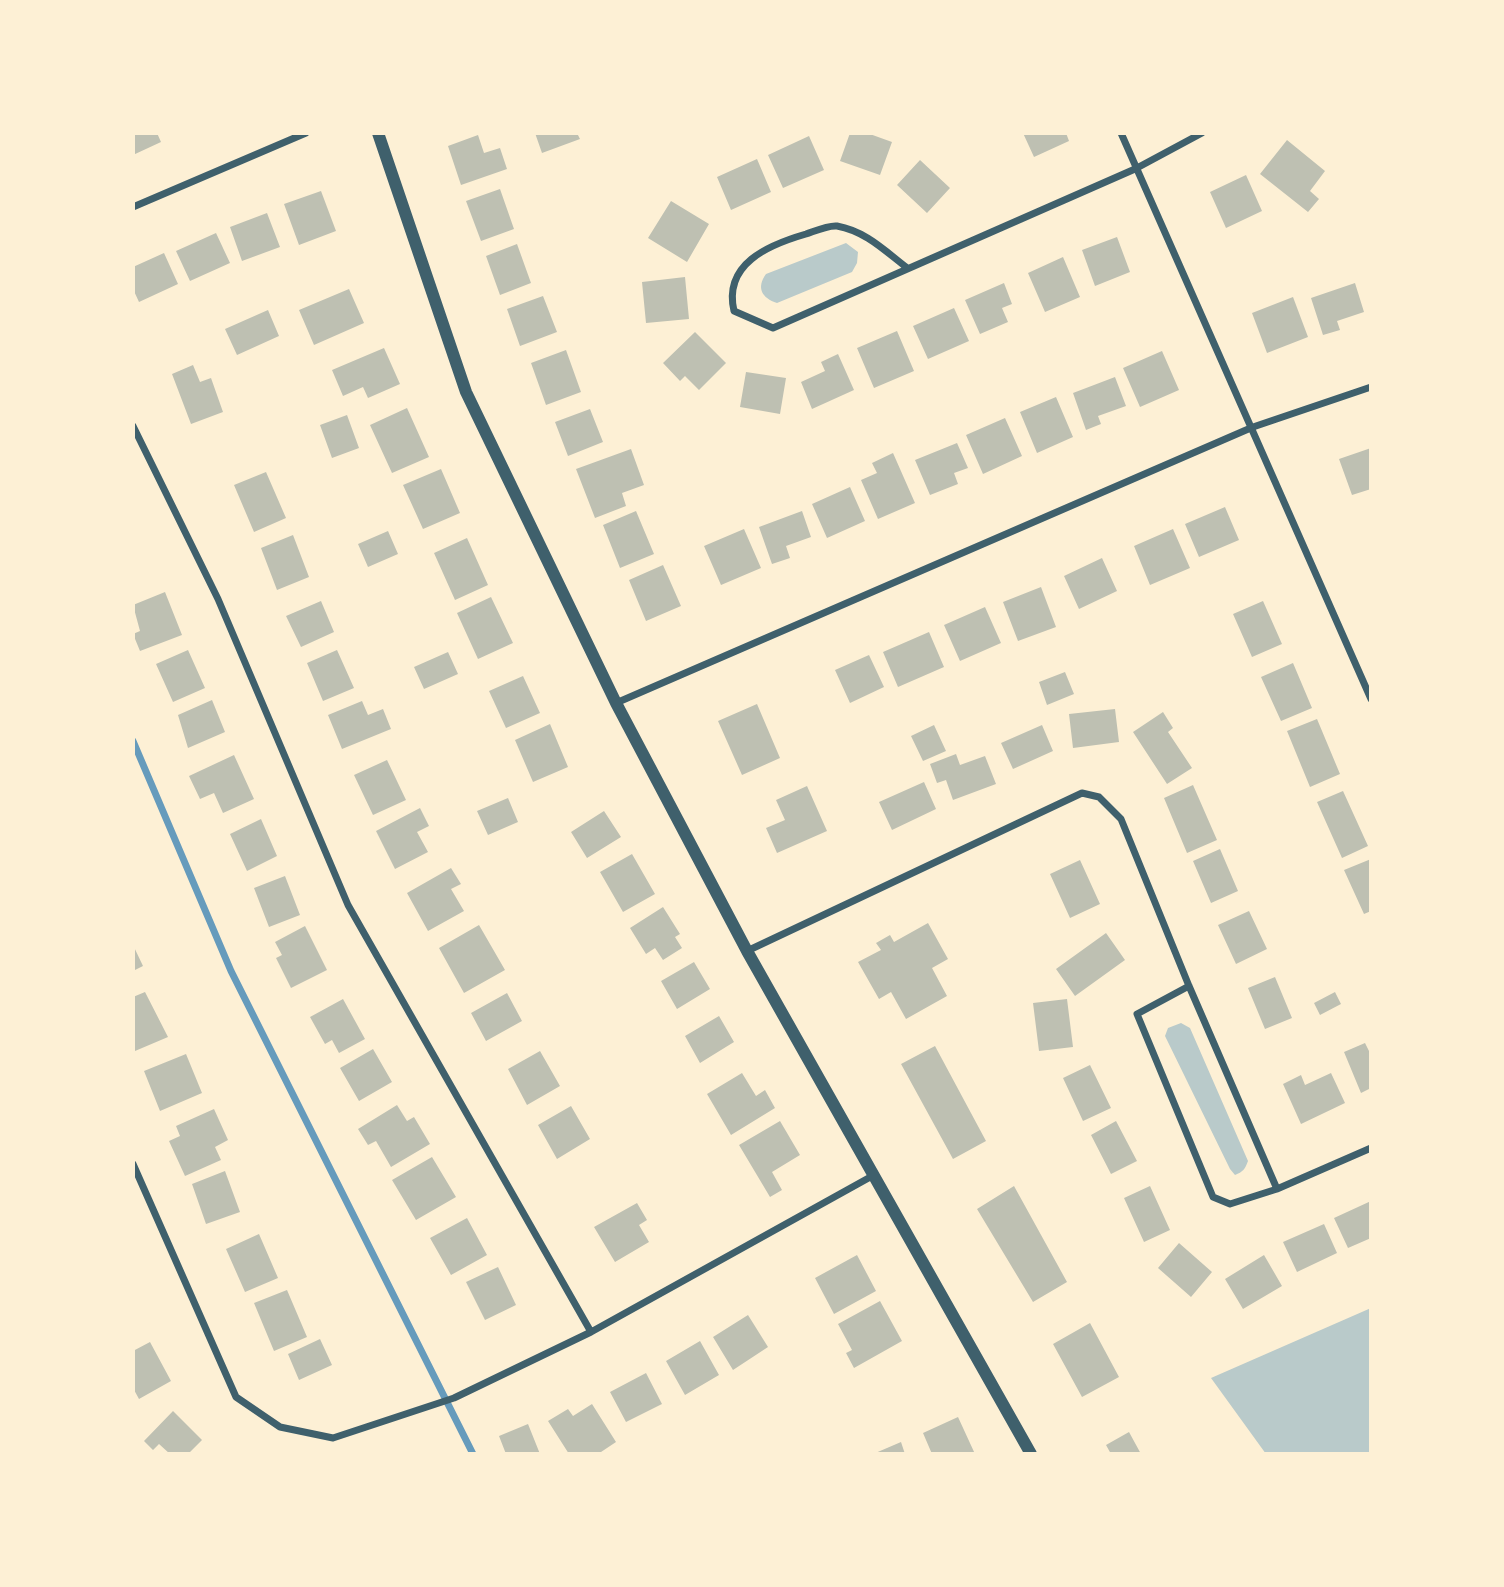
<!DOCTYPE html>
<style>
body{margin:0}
#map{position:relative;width:1504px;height:1587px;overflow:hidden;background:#fdf0d5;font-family:"Varela Round",sans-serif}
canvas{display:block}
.frame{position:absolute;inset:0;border:135px solid #fdf0d5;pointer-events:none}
</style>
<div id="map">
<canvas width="1504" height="1587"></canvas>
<div class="frame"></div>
</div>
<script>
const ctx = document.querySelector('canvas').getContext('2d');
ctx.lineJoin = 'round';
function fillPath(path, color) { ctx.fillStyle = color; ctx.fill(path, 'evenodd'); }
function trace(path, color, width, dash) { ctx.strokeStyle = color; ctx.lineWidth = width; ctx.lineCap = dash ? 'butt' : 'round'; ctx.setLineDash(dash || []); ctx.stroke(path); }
const green = new Path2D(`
 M846,243L858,252L857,263L852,272L777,303C762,298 756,288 766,274Z
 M1181,1023L1190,1028L1248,1161C1245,1169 1243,1172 1235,1175L1230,1169L1165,1036L1168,1028Z
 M1371,1308V1454H1266L1211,1378Z`);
const stream = new Path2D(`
 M133,741L231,971L473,1454`);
const building = new Path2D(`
 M133,133H157L161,142L133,155Z
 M535,133H577L580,139L542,153Z
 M850,133H867L892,142L880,175L840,161Z
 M1023,133H1066L1069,141L1034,157Z
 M478,135L484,153L500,148L507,169L461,185L448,146Z
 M809,136L824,170L783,188L768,155Z
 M1287,140L1325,171L1310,191L1319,199L1308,212L1260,174Z
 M757,159L771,192L731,210L717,177Z
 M920,160L950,188L927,213L897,185Z
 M1246,175L1262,211L1226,228L1210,192Z
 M500,189L514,229L481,241L466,201Z
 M321,191L336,231L299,245L284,204Z
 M671,201L709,224L687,262L648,238Z
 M267,213L280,247L242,261L230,227Z
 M216,233L230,263L190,281L176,251Z
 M1117,237L1130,272L1095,286L1082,250Z
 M517,244L531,283L500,295L486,256Z
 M164,253L178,284L139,302L133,289V267Z
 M1063,257L1080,297L1045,312L1028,273Z
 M685,277L689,319L646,323L642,282Z
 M1004,283L1012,304L1002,308L1008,322L980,334L965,300Z
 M1355,283L1364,312L1337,321L1340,330L1323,335L1311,298Z
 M349,289L364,323L314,345L299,310Z
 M543,296L557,332L520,346L507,309Z
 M1293,297L1308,337L1267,353L1252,313Z
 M954,308L969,341L928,359L913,326Z
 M268,310L279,336L237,355L225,329Z
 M897,331L914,371L874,388L857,348Z
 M695,332L726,363L699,390L685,376L680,381L663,363Z
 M384,348L400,384L368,398L363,387L343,396L332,370Z
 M566,350L581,392L546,405L531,363Z
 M1162,351L1179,390L1140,407L1123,368Z
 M838,354L854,390L812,409L801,382L825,371L821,362Z
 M193,365L200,382L211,378L223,412L191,424L172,374Z
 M746,372L786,378L780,414L740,407Z
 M1115,377L1126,406L1098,416L1101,424L1086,430L1073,393Z
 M1056,397L1073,437L1037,453L1020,412Z
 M407,408L429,457L392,473L370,425Z
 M590,409L603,442L568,456L555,422Z
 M347,415L359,448L332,458L320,425Z
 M1005,418L1022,456L983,474L966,435Z
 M957,443L968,468L954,473L958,484L930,495L915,460Z
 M1371,448V489L1352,495L1339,459Z
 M631,449L644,485L622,493L626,506L595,518L576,469Z
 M893,453L915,503L878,519L861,480L877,473L872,463Z
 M441,469L460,513L423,529L403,485Z
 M266,472L286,518L254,532L234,485Z
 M850,487L865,521L827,538L812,504Z
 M1225,507L1239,540L1199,557L1185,524Z
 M636,511L654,554L620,568L603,525Z
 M802,511L811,537L786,546L790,558L772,564L759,527Z
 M744,529L761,568L721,585L704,546Z
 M1173,529L1190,568L1150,585L1134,546Z
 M388,531L398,554L368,567L358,544Z
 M293,535L309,577L277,590L261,548Z
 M467,538L488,585L455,600L434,553Z
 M1102,558L1117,591L1079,609L1064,576Z
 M663,565L681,606L646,621L629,580Z
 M1041,587L1056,627L1018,641L1003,602Z
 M165,592L182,635L140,651L133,634L140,631L133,605Z
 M491,597L513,643L478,659L457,613Z
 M321,601L334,632L301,647L286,616Z
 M1263,601L1282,644L1252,657L1233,614Z
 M985,607L1001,643L960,661L944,625Z
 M929,632L944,667L898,687L883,652Z
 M188,650L205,688L173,702L156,664Z
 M337,650L354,688L323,701L307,663Z
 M448,652L458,674L424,689L414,667Z
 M869,655L884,687L850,703L835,670Z
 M1293,663L1312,708L1281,721L1261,677Z
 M1065,672L1074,694L1047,705L1039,682Z
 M523,676L540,713L506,728L489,691Z
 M212,700L225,732L188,748L178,715Z
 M362,701L368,715L383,709L391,729L342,749L328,715Z
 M757,704L780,758L742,775L718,721Z
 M1115,709L1119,742L1073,748L1069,714Z
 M1163,712L1173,728L1168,732L1192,768L1167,784L1133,732Z
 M1317,719L1340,774L1310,787L1287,731Z
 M550,724L568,767L533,782L515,740Z
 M934,725L946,751L923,761L911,736Z
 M1042,725L1053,751L1013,769L1001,743Z
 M956,754L960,765L985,756L996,784L953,800L946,780L937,783L930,764Z
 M234,755L254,799L223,813L214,793L200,799L189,776Z
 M387,760L406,800L373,815L354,775Z
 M924,782L936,809L892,830L879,802Z
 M1193,785L1217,840L1187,853L1164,798Z
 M807,786L827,831L777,853L766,828L785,820L776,800Z
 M1343,791L1368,846L1342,858L1317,802Z
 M508,798L518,822L488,835L477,811Z
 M420,808L429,826L417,832L428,852L395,869L376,831Z
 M604,811L621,837L587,858L571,832Z
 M261,819L277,856L247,871L230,834Z
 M1220,849L1238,891L1211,903L1193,861Z
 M632,854L655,894L623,912L600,872Z
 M1371,859V911L1364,914L1344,870Z
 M1080,860L1100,904L1070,918L1050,874Z
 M451,868L461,884L451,889L464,911L428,931L407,893Z
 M285,876L300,915L269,927L254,888Z
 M663,907L680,934L675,937L682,948L663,960L655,948L646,954L630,928Z
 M1249,911L1267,949L1236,964L1218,925Z
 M928,923L948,959L932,968L947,996L906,1019L891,992L879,999L858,962L881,950L876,943L890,935L894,942Z
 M479,925L505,970L464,993L439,948Z
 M305,926L327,970L291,988L276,958L282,955L275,942Z
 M1106,933L1125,960L1075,996L1056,969Z
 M133,945L143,966L133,971Z
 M694,962L710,989L677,1009L661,981Z
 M1275,977L1292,1018L1265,1029L1248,988Z
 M145,992L168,1037L135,1051L133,997Z
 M1335,992L1341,1004L1320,1015L1314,1003Z
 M507,993L522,1021L486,1041L471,1013Z
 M343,999L365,1039L339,1053L332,1040L325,1044L310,1017Z
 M1067,999L1073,1047L1039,1051L1033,1003Z
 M719,1016L734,1042L700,1063L685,1036Z
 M1365,1043L1371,1055V1088L1361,1093L1344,1052Z
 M935,1046L986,1141L953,1159L901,1064Z
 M373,1049L392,1082L359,1101L340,1068Z
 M540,1051L560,1086L527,1105L508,1069Z
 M186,1054L202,1093L160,1111L144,1071Z
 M1090,1065L1111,1108L1083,1121L1063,1078Z
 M742,1073L756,1096L765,1090L775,1108L731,1135L707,1094Z
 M1331,1073L1345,1103L1301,1124L1283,1084L1301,1075L1305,1085Z
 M397,1105L407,1121L414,1117L430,1144L391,1167L376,1141L368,1145L358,1129Z
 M571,1106L590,1139L557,1159L538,1125Z
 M214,1109L228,1140L215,1147L221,1160L185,1176L169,1141L180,1136L176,1126Z
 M780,1121L800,1155L772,1172L782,1190L770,1197L739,1145Z
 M1116,1121L1137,1161L1111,1174L1091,1135Z
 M432,1157L456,1197L416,1220L392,1180Z
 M225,1171L240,1212L206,1224L192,1184Z
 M1014,1186L1067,1282L1033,1302L977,1209Z
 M1150,1186L1170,1230L1144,1242L1124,1198Z
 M1371,1201V1238L1348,1248L1334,1218Z
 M637,1203L647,1220L639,1225L649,1242L615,1262L594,1227Z
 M467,1218L487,1255L451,1275L430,1238Z
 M1324,1224L1337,1253L1297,1272L1283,1242Z
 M259,1234L278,1278L245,1292L226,1249Z
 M1179,1243L1212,1272L1191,1297L1158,1268Z
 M857,1255L876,1291L834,1314L815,1278Z
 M1264,1255L1282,1286L1243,1309L1225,1279Z
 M498,1267L516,1305L485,1320L466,1282Z
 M287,1290L307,1337L274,1351L254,1303Z
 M880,1301L902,1341L854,1368L846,1353L852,1350L838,1324Z
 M748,1315L768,1347L733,1370L713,1337Z
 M1090,1323L1119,1377L1082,1397L1053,1344Z
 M320,1339L332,1365L299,1380L288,1354Z
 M700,1341L719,1375L685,1395L666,1361Z
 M150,1342L171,1381L139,1399L133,1388V1351Z
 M646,1373L662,1404L626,1422L610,1392Z
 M592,1404L616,1442L598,1454H569L548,1421L568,1409L573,1416Z
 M173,1411L202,1440L188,1454H170L159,1444L153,1450L144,1441Z
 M958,1417L975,1454H932L923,1433Z
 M528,1424L540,1454H506L499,1436Z
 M1129,1432L1141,1454H1111L1106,1445Z
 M901,1442L905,1454H873Z`);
const minor = new Path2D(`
 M1121,133L1371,699
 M133,207L306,133
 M906,267C884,250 865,231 837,226C828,225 815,231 806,234C768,245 723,264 734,311L773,328L1135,169L1202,133
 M133,426L218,599L348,905L591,1332
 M616,703L1253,427L1371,387
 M747,951L1082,793L1099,797L1121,819L1189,986L1277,1189
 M1189,986L1137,1014L1213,1197L1230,1204L1277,1189L1371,1148
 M133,1164L236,1397L280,1427L333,1438L454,1398L591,1332L874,1175`);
const tertiary = new Path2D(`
 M378,133L466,392L616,703L747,951L1031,1454`);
fillPath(green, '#b9caca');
trace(stream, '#669bbc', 7);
fillPath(building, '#bec0b2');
trace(minor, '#3f606c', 7);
trace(tertiary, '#3f606c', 12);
</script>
